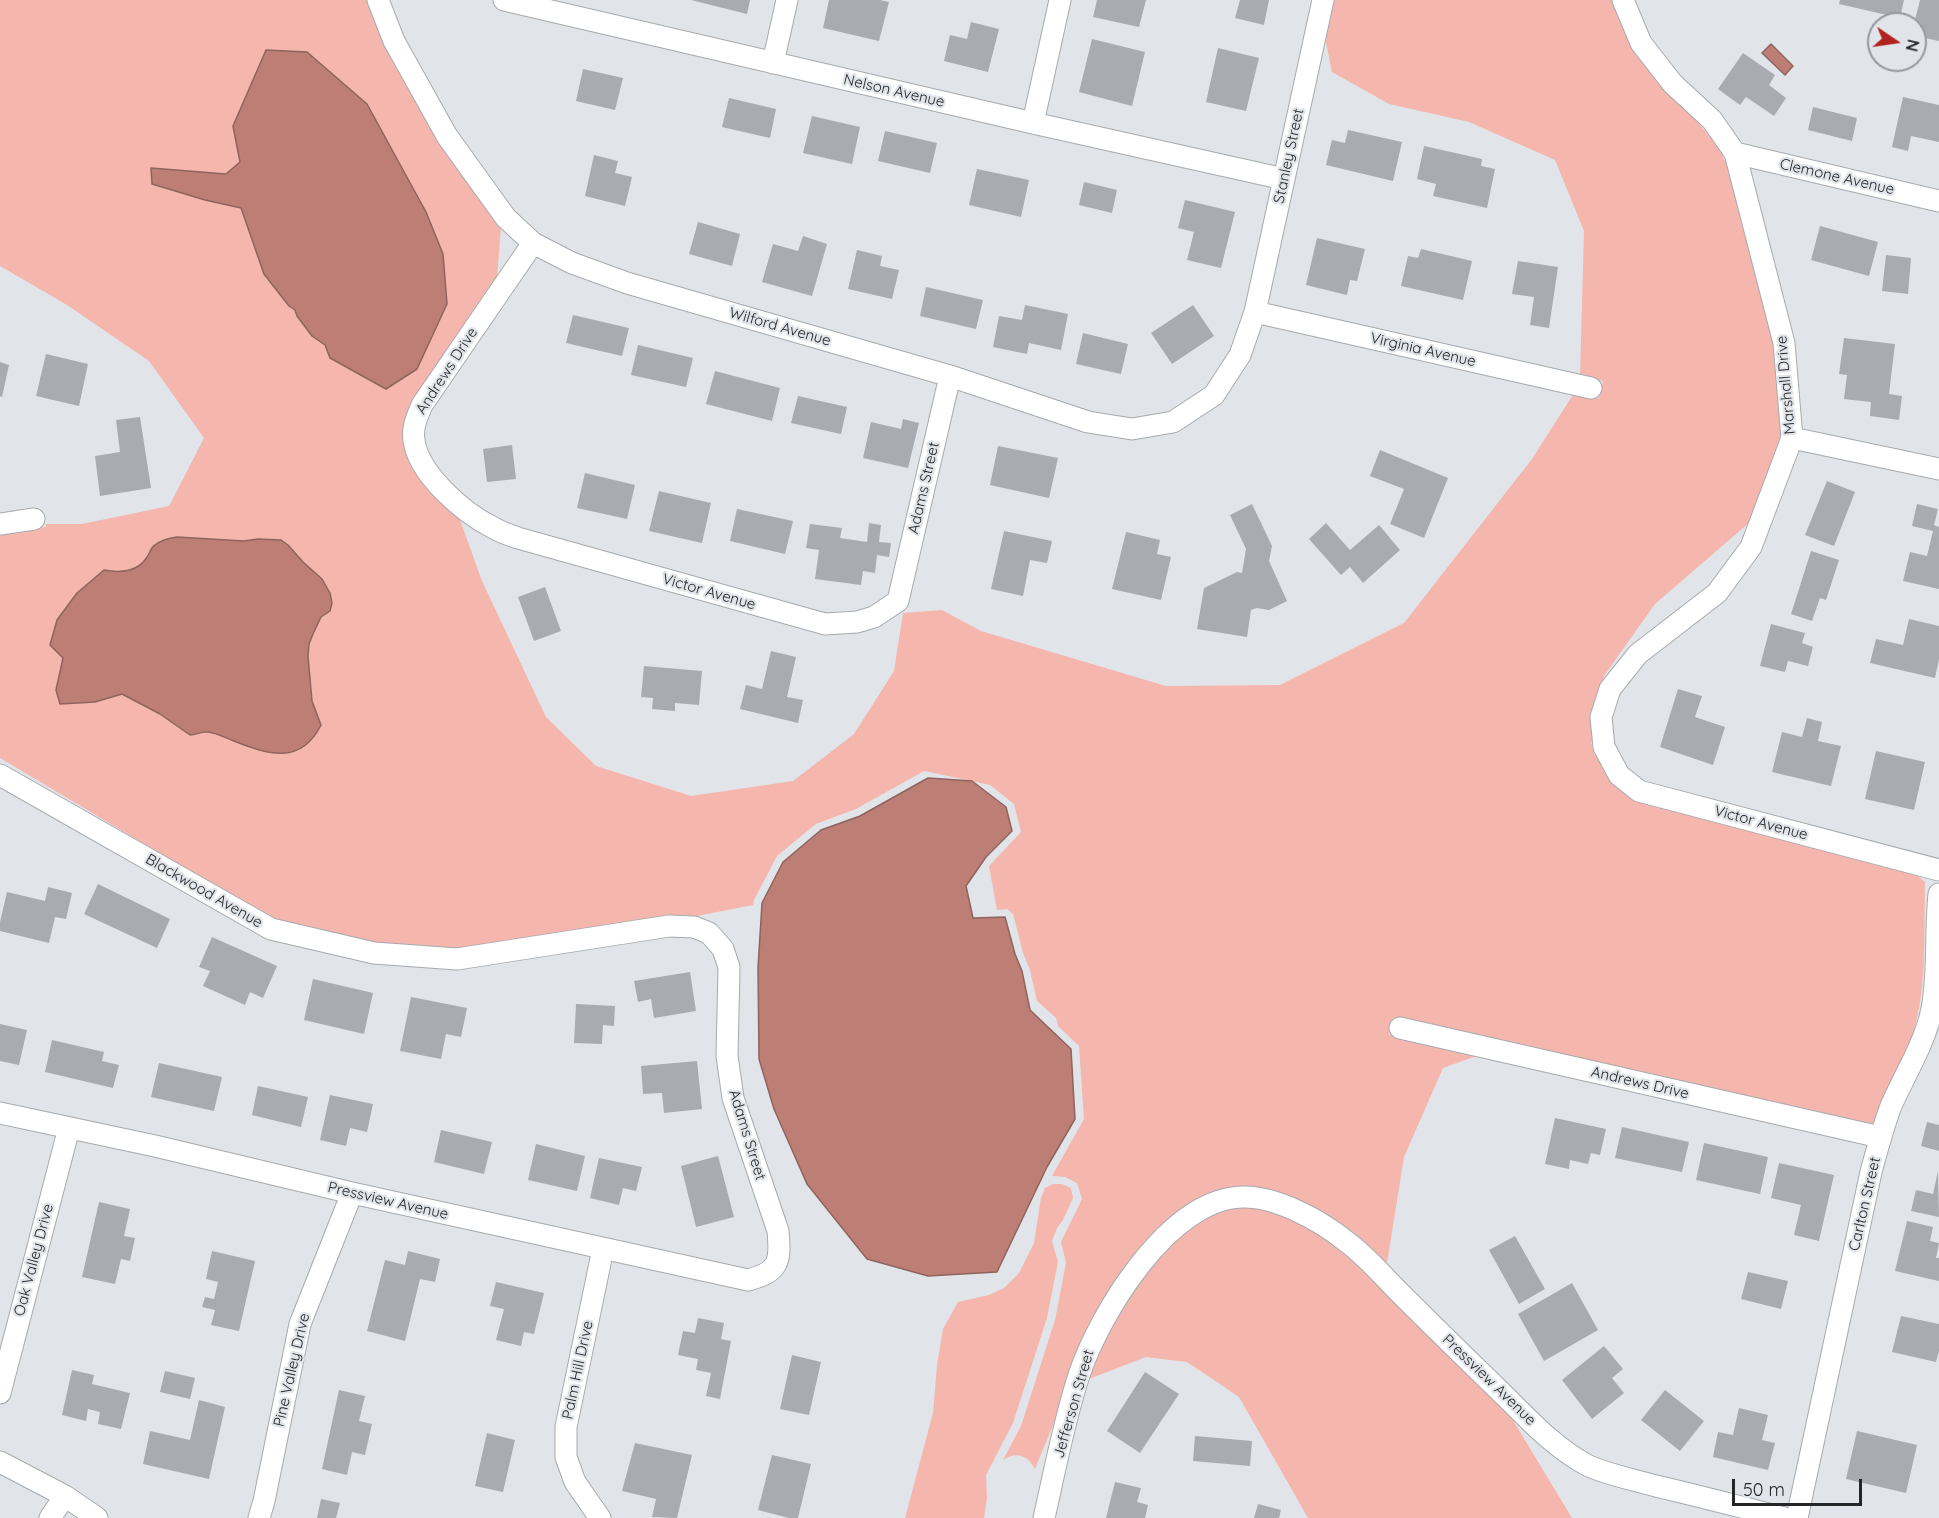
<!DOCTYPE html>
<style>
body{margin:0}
#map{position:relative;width:1939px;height:1518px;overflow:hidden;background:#e1e5ea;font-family:Quicksand,sans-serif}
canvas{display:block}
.north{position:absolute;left:1867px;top:12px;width:60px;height:60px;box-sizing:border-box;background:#e1e5ea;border:2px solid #95999c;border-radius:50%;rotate:103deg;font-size:16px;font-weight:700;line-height:24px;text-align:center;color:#242628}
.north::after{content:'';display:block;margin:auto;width:21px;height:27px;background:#b2221f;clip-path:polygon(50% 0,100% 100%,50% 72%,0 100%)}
.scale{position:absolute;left:1732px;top:1479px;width:130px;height:27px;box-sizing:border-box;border:3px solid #242628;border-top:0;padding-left:8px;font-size:18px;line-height:21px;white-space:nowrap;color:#242628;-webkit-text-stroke:4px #e1e5ea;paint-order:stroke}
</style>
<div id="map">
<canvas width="1939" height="1518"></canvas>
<div class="north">N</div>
<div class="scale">50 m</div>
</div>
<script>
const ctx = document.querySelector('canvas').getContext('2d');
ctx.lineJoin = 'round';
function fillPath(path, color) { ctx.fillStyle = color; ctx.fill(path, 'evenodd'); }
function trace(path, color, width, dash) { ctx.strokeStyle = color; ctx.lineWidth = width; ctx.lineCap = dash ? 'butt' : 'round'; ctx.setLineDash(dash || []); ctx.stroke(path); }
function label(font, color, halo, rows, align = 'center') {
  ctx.font = font + ' Quicksand,sans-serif'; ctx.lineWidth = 4.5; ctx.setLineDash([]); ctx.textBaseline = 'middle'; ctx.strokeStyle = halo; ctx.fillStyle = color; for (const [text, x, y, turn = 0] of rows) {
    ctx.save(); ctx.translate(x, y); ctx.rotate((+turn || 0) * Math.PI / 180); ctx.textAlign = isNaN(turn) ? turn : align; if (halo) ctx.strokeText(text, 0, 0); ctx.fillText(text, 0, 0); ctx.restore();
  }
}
const green = new Path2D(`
 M0,0H367L385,45L501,226L497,278L414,400L404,422V444L459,517L482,581L546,717L596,766L691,796L793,781L854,734L894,671L903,613L942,610L981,631L1166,686L1280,685L1404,623L1532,459L1574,393L1599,398L1603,381L1580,376L1584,231L1555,160L1469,122L1389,104L1332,72L1325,38L1334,0H1613L1692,115L1724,154L1723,159L1726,160L1774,343L1782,436L1750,522L1655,604L1604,676L1593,741L1591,742L1595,756H1598L1610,779L1914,873L1925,882C1924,928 1927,987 1914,1030C1905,1062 1885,1092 1874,1124L1833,1117L1393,1018L1389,1035L1479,1055L1443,1068L1404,1157L1387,1263L1425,1304L1355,1236L1226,1188L1210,1192V1194C1160,1214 1109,1283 1086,1331C1080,1343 1070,1367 1067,1378C1066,1384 1064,1393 1062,1400C1055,1423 1044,1446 1035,1469C1028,1455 1016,1451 1003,1460L1021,1426L1055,1320L1066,1263L1061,1242L1082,1199L1077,1183L1065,1177L1052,1176L1084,1119L1079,1046L1058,1026L1056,1018L1037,1001L1030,970L1023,953L1013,914L1007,909L997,910L989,866L1021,832L1014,804L990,785L924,771L856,809L816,824L777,856L754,900L753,905L687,918L456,950L377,944L279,922L267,917L0,758V533L46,527V524H82L169,506L204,438L149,361L67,305L0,266Z
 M1053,1184H1062L1071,1188L1073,1198L1063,1220L1057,1228L1052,1241L1058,1262L1047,1318L1013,1423L986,1475L987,1499L984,1518H905L933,1413L937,1365L943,1329L958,1302L989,1295L1004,1288L1019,1273L1034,1243L1041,1198L1045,1188Z
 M1244,1206L1261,1208L1294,1220L1341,1248L1508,1412L1572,1518H1308L1239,1397L1187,1362L1146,1357L1089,1379C1094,1367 1098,1353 1104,1341C1120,1304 1172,1233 1208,1215C1218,1210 1233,1209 1244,1206Z`);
const water = new Path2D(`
 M1771,44L1793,66L1785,75L1762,53Z
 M266,50L307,52L367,104L426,212L443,254L447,304L417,369L386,389L330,358L325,345L312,336L297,316L295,310L289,306L264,274L241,208L205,200L152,184L151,168L226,174L240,162L233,126Z
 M177,537L244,541L258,539L281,540L288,545L303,562L322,579L330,593L332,603L330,611L321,617L313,634L309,644L308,656L312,701L321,725C301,765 269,755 234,741C226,738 217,733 208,732C201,731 197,735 190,735L160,714L122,694L95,702L60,704L56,690L63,658L50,645L57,620L77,593L104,570C120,573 138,572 147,557C150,553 151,547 155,545C160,541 170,538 177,537Z
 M928,778L972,781L1006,807L1012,831L986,857L966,886L973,918L1005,917L1015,954L1022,971L1030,1010L1071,1049L1075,1119L1047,1167L997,1272L928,1276L867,1259L807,1184L774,1109L759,1059L758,968L762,903L783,862L821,830L860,816Z`);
const building = new Path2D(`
 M691,0H750L747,14Z
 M829,0H880L889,2L879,41L823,28Z
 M1097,0H1146L1139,27L1093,17Z
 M1240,0H1269L1264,25L1235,18Z
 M1840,0H1904L1900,18L1839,4Z
 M1920,0H1939V41L1915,36L1914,24Z
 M971,22L999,29L988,72L944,61L950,35L967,39Z
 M1092,39L1145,52L1132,106L1079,92Z
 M1218,48L1259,58L1246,111L1206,102Z
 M1743,53L1775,75L1769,85L1786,98L1774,116L1746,97L1740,105L1718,89Z
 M583,69L623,78L615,110L576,101Z
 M1903,97L1939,105V142L1911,136L1908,151L1892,147Z
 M729,98L776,109L770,138L722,127Z
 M1813,107L1857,118L1852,141L1808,130Z
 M812,116L860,127L852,164L803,153Z
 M1348,130L1402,142L1393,181L1326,165L1332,140L1345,143Z
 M885,131L937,143L930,173L878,161Z
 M1424,146L1482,159L1481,166L1495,169L1487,208L1433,196L1436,184L1417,179Z
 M594,155L618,161L615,173L632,177L625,206L585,196Z
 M977,169L1029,180L1021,217L969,205Z
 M1084,182L1117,190L1112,213L1079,205Z
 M1185,200L1235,212L1221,268L1187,260L1194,232L1178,228Z
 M698,222L740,234L732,266L689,254Z
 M1820,226L1878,242L1869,276L1811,260Z
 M803,236L827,244L812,296L762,282L773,244L798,251Z
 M1317,238L1365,249L1357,281L1350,280L1347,295L1306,285Z
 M1421,249L1472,261L1463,300L1401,286L1408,256L1418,258Z
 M857,250L882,256L880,266L899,270L892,299L848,289Z
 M1886,255L1911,258L1908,294L1882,291Z
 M1518,261L1558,267L1549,328L1530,325L1534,297L1512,294Z
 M926,287L983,300L976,329L920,316Z
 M1025,305L1068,314L1061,350L1029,343L1027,354L993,347L999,316L1022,320Z
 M1193,305L1214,336L1172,364L1151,333Z
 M573,315L629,328L622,356L566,343Z
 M1083,333L1128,344L1121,374L1076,364Z
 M1844,338L1895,344L1889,394L1902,396L1899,420L1870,416L1871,402L1844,399L1847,375L1839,374Z
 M638,345L693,358L686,387L631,375Z
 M46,354L88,364L79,406L36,396Z
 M0,362L9,365L2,397L0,396Z
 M715,371L780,388L772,421L706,404Z
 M798,396L847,407L841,434L791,423Z
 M140,417L151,488L100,496L95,456L120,452L116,420Z
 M903,419L919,423L908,468L863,458L871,422L901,429Z
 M512,445L516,479L487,482L483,449Z
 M998,446L1058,458L1049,498L990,485Z
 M1380,450L1448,478L1424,538L1390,524L1404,489L1370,476Z
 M585,473L635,485L627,519L577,508Z
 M1827,481L1855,492L1834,546L1805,535Z
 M659,491L711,503L702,543L649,531Z
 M1252,504L1272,546L1269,561L1287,601L1269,610L1257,608L1251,610L1247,637L1197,629L1204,588L1237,572L1242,573L1246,549L1230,515Z
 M1917,504L1938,509L1934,525L1939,527V589L1903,581L1910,552L1927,556L1933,531L1912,526Z
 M737,509L793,521L785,554L730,541Z
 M869,523L881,525L879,542L891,543L889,557L877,555L875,573L863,571L861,585L815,579L819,550L806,548L810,524L842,528L840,538L867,542Z
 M1326,523L1350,550L1379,525L1400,550L1363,583L1350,567L1341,575L1309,539Z
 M1004,531L1052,541L1047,563L1030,560L1023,596L991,589Z
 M1126,532L1160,540L1157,554L1171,557L1161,600L1112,589Z
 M1811,551L1839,560L1826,600L1820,598L1812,621L1791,614Z
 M545,587L561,631L534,641L518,597Z
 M1909,619L1939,626V659L1935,678L1870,663L1876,639L1903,645Z
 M1771,624L1805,633L1802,643L1813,647L1808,666L1788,661L1785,672L1760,666Z
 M771,651L796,657L787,697L803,700L798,723L740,709L746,685L762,689Z
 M644,666L702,671L699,705L675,703V711L652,709L653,698L641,697Z
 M1678,689L1702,696L1695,717L1725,727L1713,765L1660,747Z
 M1807,718L1822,722L1818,741L1841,746L1831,786L1772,772L1782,732L1802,737Z
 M1876,751L1925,762L1914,810L1865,799Z
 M98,884L170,919L157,948L84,914Z
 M48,887L72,893L66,919L55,917L49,943L0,931V922L7,892L45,901Z
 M212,937L277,966L263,998L250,992L245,1005L203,986L210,971L199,967Z
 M690,972L696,1011L654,1018L651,999L638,1002L634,981Z
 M313,979L373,993L364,1034L304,1020Z
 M411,997L467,1008L461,1037L446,1034L441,1059L400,1051Z
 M576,1004L615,1006L614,1026L603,1025L602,1044L574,1043Z
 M0,1024L27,1030L19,1065L0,1061Z
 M52,1040L104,1052L102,1061L119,1065L113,1088L45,1072Z
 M697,1061L702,1109L664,1113L662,1093L643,1094L641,1066Z
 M159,1063L222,1077L214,1111L151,1097Z
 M258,1086L308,1097L301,1127L252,1115Z
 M330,1095L373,1104L367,1132L350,1128L346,1146L320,1140Z
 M1555,1118L1606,1129L1600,1155L1591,1153L1588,1164L1570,1160L1569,1169L1545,1164Z
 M1927,1122L1939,1125V1151L1921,1146Z
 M1622,1127L1689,1142L1682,1172L1615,1158Z
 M441,1130L492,1142L484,1174L434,1162Z
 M1704,1143L1768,1157L1760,1194L1696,1180Z
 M536,1144L585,1156L577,1191L528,1180Z
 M718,1156L734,1217L696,1227L681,1166Z
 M599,1158L642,1167L636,1191L623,1188L619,1205L590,1198Z
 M1779,1163L1834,1175L1819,1241L1794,1235L1801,1205L1771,1198Z
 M1938,1171L1939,1217L1911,1211L1916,1190L1933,1194Z
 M99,1202L130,1209L124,1236L135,1238L130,1261L121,1259L115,1284L82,1277Z
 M1907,1221L1933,1227L1930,1241L1939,1243L1936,1258H1939V1281L1895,1271Z
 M1515,1236L1545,1289L1519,1304L1489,1250Z
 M212,1251L255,1261L239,1331L211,1325L215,1310L202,1307L205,1297L214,1299L218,1282L206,1279Z
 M408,1251L440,1259L435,1282L420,1279L405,1341L367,1331L385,1260L405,1265Z
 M1748,1272L1788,1281L1781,1309L1741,1299Z
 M496,1282L544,1293L534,1334L524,1332L521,1346L496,1340L504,1309L490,1306Z
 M1572,1283L1598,1330L1544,1361L1518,1314Z
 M1901,1316L1939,1324V1351L1936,1362L1892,1352Z
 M698,1318L724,1323L721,1339L731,1341L720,1399L706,1396L711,1373L696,1370L698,1359L678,1355L683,1331L695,1333Z
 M1604,1346L1623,1369L1612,1378L1624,1393L1592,1419L1562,1380Z
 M792,1355L821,1362L809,1415L780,1409Z
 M72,1370L94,1375L92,1384L130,1393L121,1429L98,1424L100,1412L88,1409L86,1421L62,1415Z
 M165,1371L195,1378L190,1399L160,1392Z
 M1145,1372L1179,1394L1140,1453L1107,1431Z
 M339,1390L365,1396L359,1421L372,1424L365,1455L352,1452L347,1475L322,1469Z
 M1665,1390L1704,1421L1680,1451L1641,1420Z
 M199,1400L225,1407L209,1479L143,1464L150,1431L190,1440Z
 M1739,1408L1768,1415L1762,1440L1775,1443L1768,1470L1713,1457L1718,1432L1733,1435Z
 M1857,1431L1917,1445L1906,1493L1846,1479Z
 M487,1433L515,1440L503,1492L475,1486Z
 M1195,1436L1252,1441L1250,1466L1193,1461Z
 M635,1443L692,1455L677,1518L652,1517L656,1499L622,1491Z
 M772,1455L811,1464L798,1518H789L758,1510Z
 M1115,1482L1141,1488L1137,1502L1148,1505L1145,1518H1106Z
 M321,1499L340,1503L336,1518H317Z
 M1258,1504L1281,1510L1279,1518H1254Z`);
const street = new Path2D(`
 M378,0L394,41L447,136L506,218L533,243L572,263L627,283L950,376L1088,422L1132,429L1173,422L1214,395L1240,355L1255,312L1323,0
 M504,0L1033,123L1284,179
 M1623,0L1641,43L1673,84L1712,120L1735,153L1784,343L1792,438L1751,547L1717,593L1638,654L1610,689L1601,717L1604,747L1619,775L1639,791L1939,870
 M773,63L787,0
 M1033,123L1060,0
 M1735,153L1939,201
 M533,243L422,405C417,417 412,427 414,440C418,474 464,513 492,527C500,532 509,535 518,538L825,624L857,622L874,617L898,601L950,376
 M1255,312L1591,388
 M1792,438L1939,469
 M0,524L34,519
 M0,775L271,929L374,953L457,959L669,926L694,927L709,933L723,949L729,967L727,1056L733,1098L778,1231C781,1262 779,1272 748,1280L352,1193L155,1146L0,1113
 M1400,1028L1880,1137
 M0,1393L69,1128
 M0,1462L65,1496L97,1518
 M50,1518L65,1496
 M259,1518L264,1501L300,1324L352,1193
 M600,1518L575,1482L566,1457V1427L603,1249
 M1044,1518C1055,1470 1064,1421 1079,1375C1100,1313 1169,1199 1242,1197C1277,1196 1321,1221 1347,1242C1366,1256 1383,1276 1400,1293C1436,1329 1473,1365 1509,1400C1533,1424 1556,1448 1585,1464C1603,1474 1636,1480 1656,1486C1699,1496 1741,1507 1784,1518
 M1797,1518L1871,1172C1877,1150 1883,1127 1891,1106C1905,1074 1925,1043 1932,1009C1939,971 1935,932 1939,894`);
const streetNames = [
 ["Nelson Avenue",894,91,13],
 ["Stanley Street",1289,156,-78],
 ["Clemone Avenue",1837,177,13],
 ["Wilford Avenue",780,327,16],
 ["Virginia Avenue",1423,350,13],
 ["Andrews Drive",447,371,-57],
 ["Marshall Drive",1786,385,-95],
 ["Adams Street",924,488,-77],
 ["Victor Avenue",709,592,16],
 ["Victor Avenue",1761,823,15],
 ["Blackwood Avenue",204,891,30],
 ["Andrews Drive",1640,1083,13],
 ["Adams Street",747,1135,73],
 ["Pressview Avenue",388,1201,13],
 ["Carlton Street",1865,1204,-77],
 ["Oak Valley Drive",34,1260,-75],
 ["Pine Valley Drive",292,1370,-77],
 ["Palm Hill Drive",578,1370,-78],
 ["Pressview Avenue",1489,1380,44],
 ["Jefferson Street",1074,1404,-74]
];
fillPath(green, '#f5b6ae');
fillPath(water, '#bd7e75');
trace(water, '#8f645e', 1.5);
fillPath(building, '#a8acb1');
trace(street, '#a6aaaf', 23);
trace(street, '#fff', 21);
label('15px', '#242628', '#e1e5ea', streetNames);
</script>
